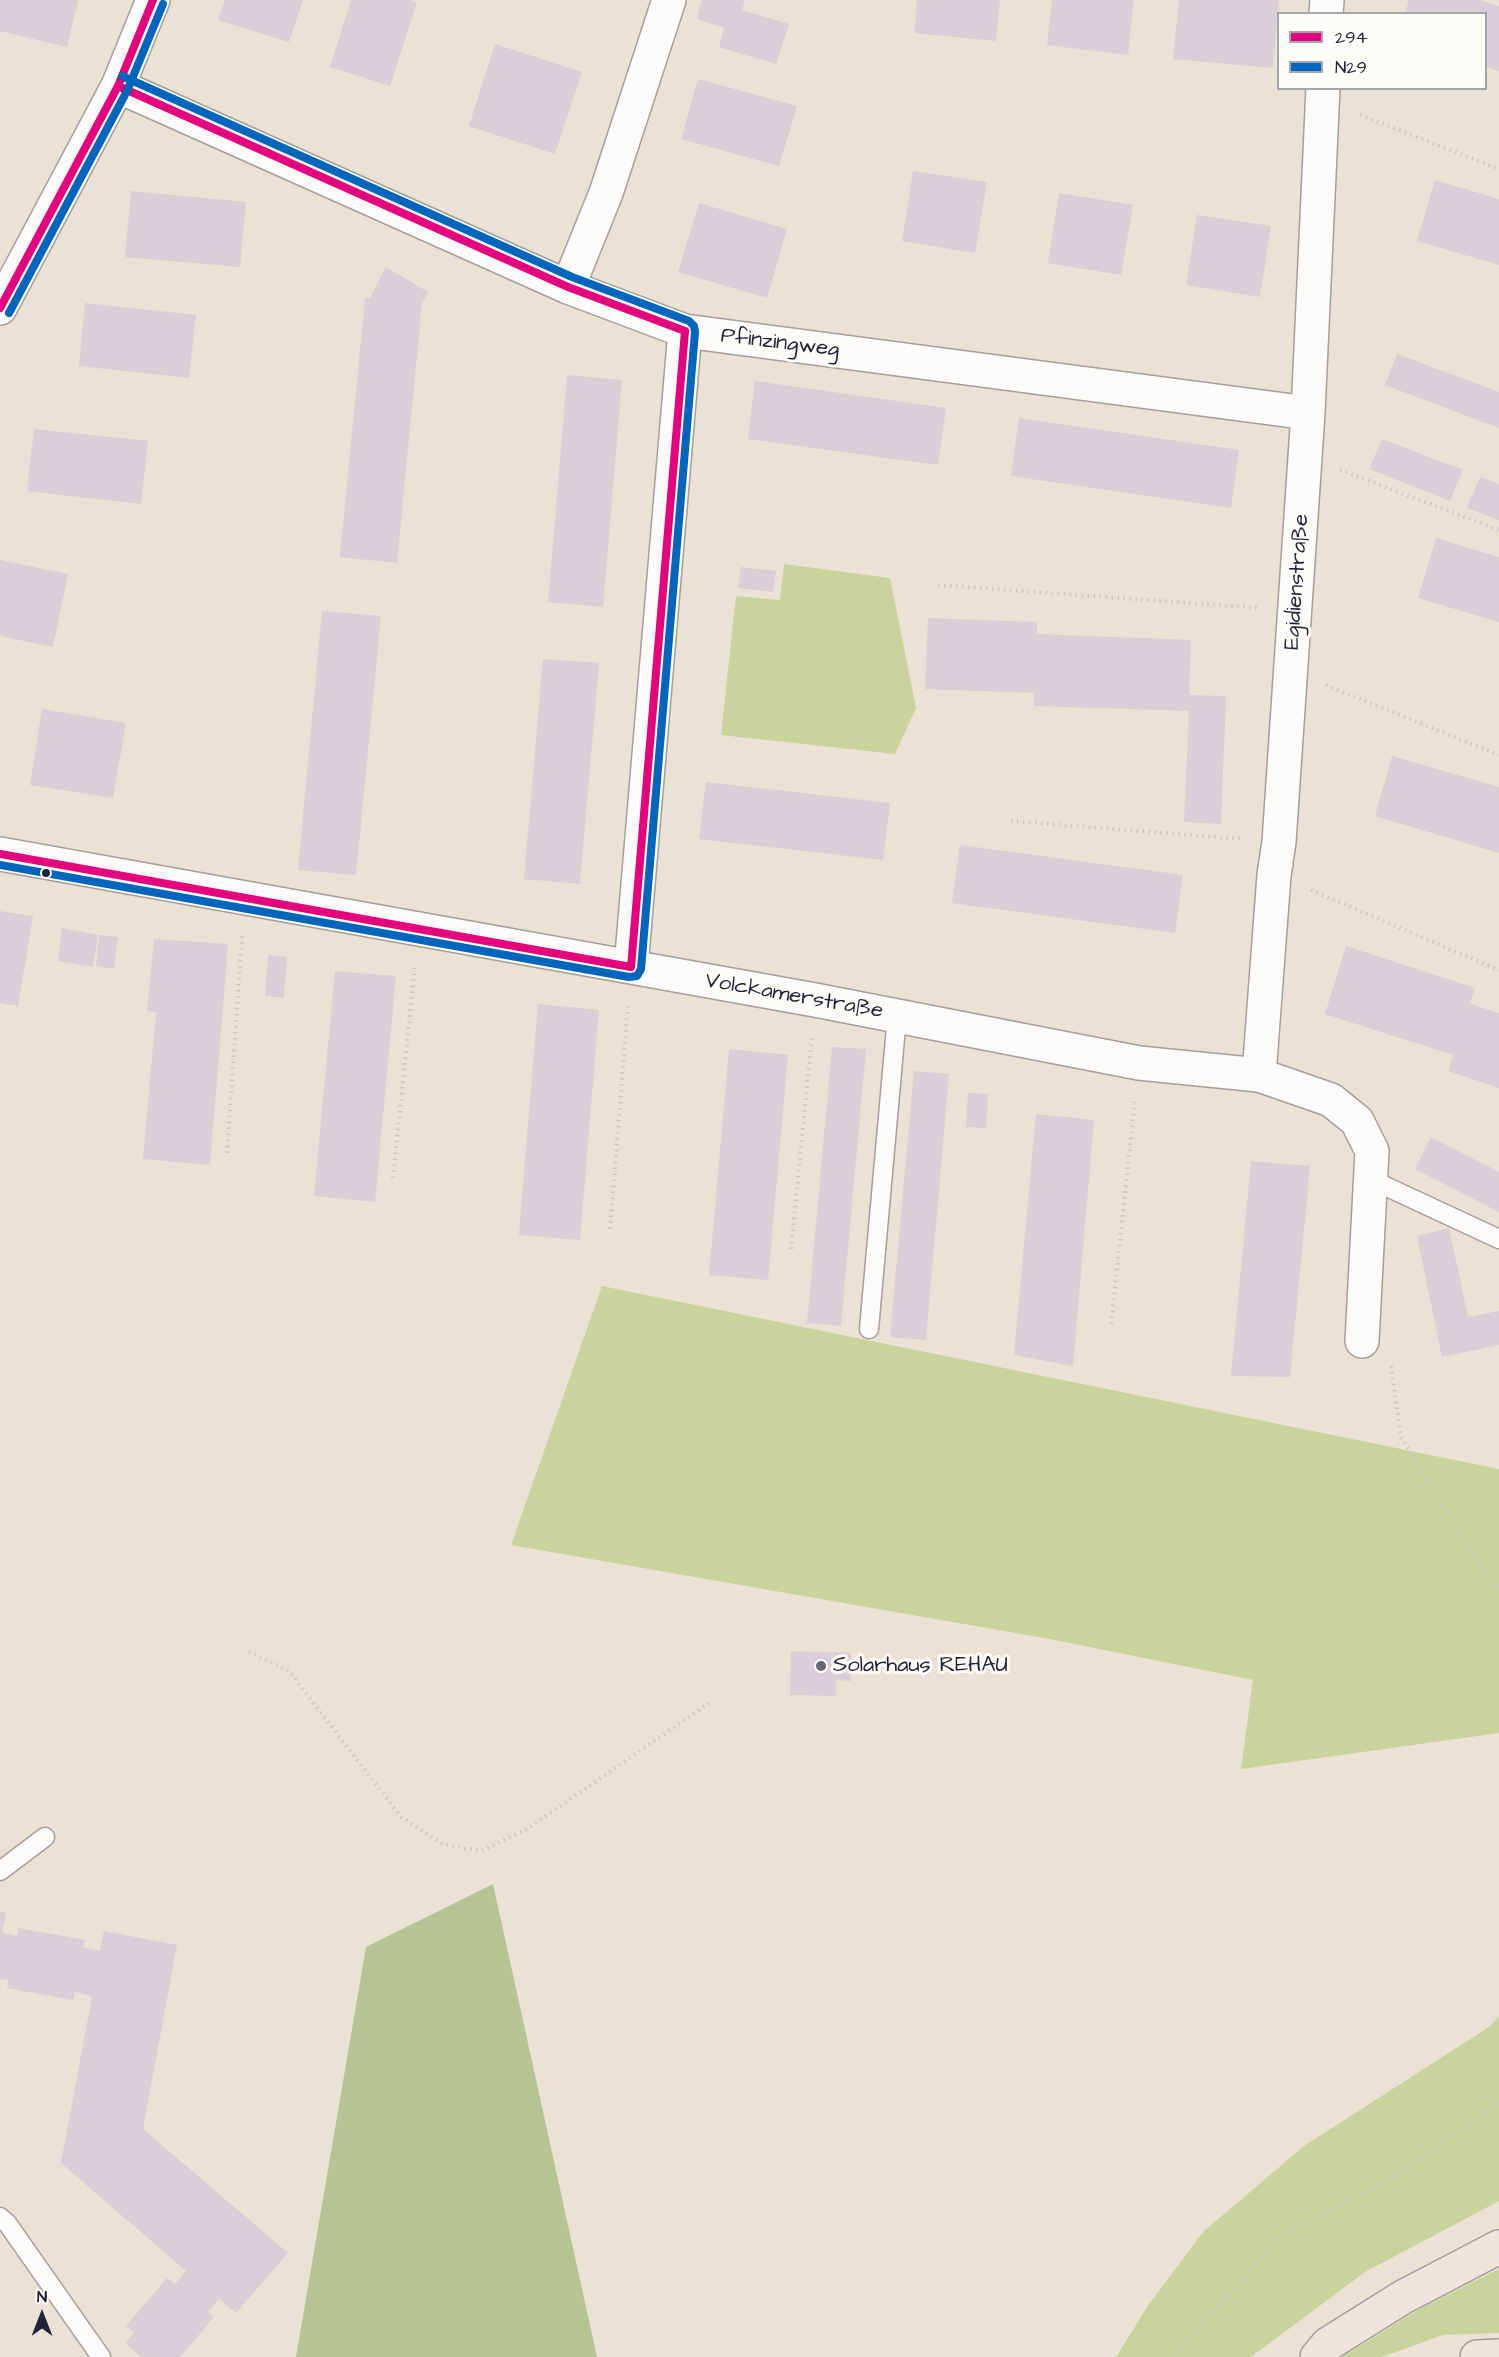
<!DOCTYPE html>
<meta charset="utf-8">
<style>
body{margin:0}
#map{position:relative;width:1499px;height:2357px;overflow:hidden;background:#eae2d5;font-family:"Architects Daughter",sans-serif}
canvas{display:block}
.legend{position:absolute;left:1277px;top:12px;width:210px;height:78px;box-sizing:border-box;background:#fdfcf7;border:2px solid #a5a5ac;margin:0;padding:8px 10px;list-style:none;font-size:18px;color:#22223b}
.legend li{display:flex;align-items:center;gap:12px;height:30px}
.legend b{width:30px;border:2px solid #a5a5ac}
.north{position:absolute;left:12px;top:2285px;width:60px;height:60px;-webkit-text-stroke:4px #fdfcf7;paint-order:stroke;rotate:0deg;font-size:16px;font-weight:700;line-height:24px;text-align:center;color:#22223b}
.north::after{content:'';display:block;margin:auto;width:21px;height:27px;background:#22223b;clip-path:polygon(50% 0,100% 100%,50% 72%,0 100%)}
</style>
<div id="map">
<canvas width="1499" height="2357"></canvas>
<ul class="legend">
<li><b style="height:8px;background:#e5007d"></b>294</li>
<li><b style="height:8px;background:#0065bd"></b>N29</li>
</ul>
<div class="north">N</div>
</div>
<script>
const ctx = document.querySelector('canvas').getContext('2d');
ctx.lineJoin = 'round';
function fillPath(path, color) { ctx.fillStyle = color; ctx.fill(path, 'evenodd'); }
function trace(path, color, width, dash) { ctx.strokeStyle = color; ctx.lineWidth = width; ctx.lineCap = dash ? 'butt' : 'round'; ctx.setLineDash(dash || []); ctx.stroke(path); }
function label(font, color, halo, rows, align = 'center') {
  ctx.font = font + ' "Architects Daughter",sans-serif'; ctx.lineWidth = 6; ctx.setLineDash([]); ctx.textBaseline = 'middle'; ctx.strokeStyle = halo; ctx.fillStyle = color; for (const [text, x, y, turn = 0] of rows) {
    ctx.save(); ctx.translate(x, y); ctx.rotate((+turn || 0) * Math.PI / 180); ctx.textAlign = isNaN(turn) ? turn : align; if (halo) ctx.strokeText(text, 0, 0); ctx.fillText(text, 0, 0); ctx.restore();
  }
}
const green = new Path2D(`
 M784,564L890,578L916,708L895,754L721,735L736,596L780,600Z
 M602,1286L1499,1469V1733L1241,1769L1253,1680L1050,1639L511,1545Z
 M1499,2016V2201L1365,2272L1251,2357H1116L1147,2307L1203,2232L1304,2146L1489,2027Z
 M1499,2269V2333L1443,2335L1382,2357H1342L1421,2308Z`);
const forest = new Path2D(`
 M493,1884L597,2357H296L366,1947Z`);
const building = new Path2D(`
 M0,0H78L67,47L0,31Z
 M225,0H303L289,42L218,20Z
 M351,0H410L417,2L390,86L330,67Z
 M702,0H745L742,10L789,24L776,64L719,47L724,28L697,19Z
 M917,0H1000L996,41L914,33Z
 M1052,0H1134L1128,55L1047,45Z
 M1179,0H1279L1273,68L1173,59Z
 M1409,0H1480L1499,6V71L1486,67V14H1405Z
 M495,44L582,72L555,154L469,126Z
 M698,79L797,106L779,166L681,139Z
 M913,171L987,182L975,253L902,241Z
 M1435,180L1499,199V265L1417,241Z
 M131,191L246,202L240,267L125,257Z
 M1059,193L1133,205L1121,275L1048,263Z
 M699,203L787,229L767,298L678,272Z
 M1197,215L1271,226L1260,297L1186,285Z
 M386,267L428,292L422,303L397,563L340,557L365,298H370Z
 M85,303L196,315L189,378L79,366Z
 M1397,354L1499,392V428L1385,385Z
 M567,375L622,380L603,607L548,602Z
 M755,381L946,408L938,465L748,439Z
 M1019,418L1239,450L1231,508L1011,476Z
 M34,429L148,441L141,504L27,491Z
 M1382,439L1463,470L1450,501L1369,469Z
 M1480,477L1499,484V520L1467,508Z
 M1436,538L1499,557V622L1418,598Z
 M0,560L68,574L53,647L0,636Z
 M741,567L776,571L773,592L738,588Z
 M322,611L381,616L356,875L298,870Z
 M928,618L1037,622V634L1191,640L1189,695L1226,696L1221,824L1184,822L1189,711L1034,706V693L925,689Z
 M543,659L599,663L580,884L524,879Z
 M42,709L126,723L113,798L30,785Z
 M1392,756L1499,787V853L1375,816Z
 M706,782L890,803L883,860L699,839Z
 M960,845L1183,875L1175,933L952,903Z
 M0,911L33,916L18,1006L0,1003Z
 M62,928L98,935L93,967L58,961Z
 M99,935L118,937L114,969L96,966Z
 M154,939L228,944L210,1165L143,1159L156,1012L147,1011Z
 M1346,946L1475,988L1470,1004L1499,1013V1088L1448,1071L1453,1055L1325,1014Z
 M268,955L287,957L284,998L265,996Z
 M335,971L396,976L375,1202L314,1196Z
 M538,1004L599,1010L580,1240L519,1235Z
 M832,1047L866,1049L841,1326L807,1323Z
 M729,1049L788,1055L768,1280L709,1275Z
 M914,1071L949,1074L926,1340L890,1337Z
 M968,1093L988,1094L986,1128L966,1127Z
 M1036,1114L1094,1120L1073,1366L1014,1355Z
 M1431,1137L1499,1172V1212L1415,1169Z
 M1251,1161L1310,1166L1290,1377L1231,1376Z
 M1449,1228L1468,1317L1499,1311V1345L1442,1357L1417,1236Z
 M791,1651L851,1653V1681L836,1680V1696L790,1695Z
 M0,1912L6,1913L2,1933L17,1936L18,1928L85,1940L83,1948L100,1951L104,1931L177,1945L143,2129L288,2253L236,2313L219,2299L208,2312L214,2317L180,2357H141L125,2343L134,2333L126,2326L167,2278L175,2284L186,2271L61,2163L92,1996L75,1992L73,2000L7,1988L9,1980L0,1979Z`);
const path = new Path2D(`
 M1360,115L1499,169
 M1340,470L1499,530
 M938,585L1259,608
 M1326,685L1499,755
 M1011,821L1242,839
 M1311,890L1499,970
 M227,1153L242,936
 M393,1178L415,966
 M610,1229L628,1004
 M791,1249L812,1036
 M1111,1324L1135,1100
 M1391,1366L1401,1437L1494,1587L1499,1590
 M249,1652L289,1671L401,1817L443,1844L481,1851L527,1829L712,1701
 M1174,2357L1281,2235L1386,2183L1499,2103`);
const service = new Path2D(`
 M1370,1179L1499,1239
 M869,1329L897,1016
 M0,1871L45,1837
 M0,2217L7,2223L101,2357`);
const minor = new Path2D(`
 M1326,14L1327,0
 M118,86L568,287L685,331L1308,413
 M568,287L606,193L669,0
 M0,308L118,86L153,0
 M0,854L815,1000L1139,1063L1259,1075L1331,1100L1357,1121L1372,1151L1362,1341
 M631,967L685,331
 M1259,1075L1274,875L1279,842L1308,413L1323,88`);
const motorway = new Path2D(`
 M1317,2357L1328,2344L1403,2297L1499,2247
 M1477,2357L1499,2356`);
const bus1 = new Path2D(`
 M118,86L568,287L685,331
 M0,308L118,86L153,0
 M0,854L631,967
 M631,967L685,331`);
const bus2 = new Path2D(`
 M9,313L127,91L163,4
 M0,865L629,977L637,976L641,969L695,332L694,326L689,321L572,277L122,76`);
const markers = [
 [46,873,5,"#22223b"],
 [821,1666,6,"#686571"]
];
const streetNames = [
 ["Pfinzingweg",780,344,7],
 ["Egidienstraße",1298,582,-86],
 ["Volckamerstraße",794,997,10]
];
const poiNames = [
 ["Solarhaus REHAU",833,1666]
];
fillPath(green, '#cad39b');
fillPath(forest, '#b6c494');
fillPath(building, '#d8cfd7');
trace(service, '#a49f9b', 21);
trace(minor, '#a49f9b', 36);
trace(motorway, '#a49f9b', 36);
trace(path, '#cac8c7', 4, [1.5, 4.5]);
trace(service, '#fcfbf9', 18);
trace(minor, '#fcfbf9', 33);
trace(motorway, '#ede5de', 33);
trace(bus1, '#e5007d', 8);
trace(bus2, '#0065bd', 8);
for (const [x, y, r, color] of markers) { const dot = new Path2D(); dot.arc(x, y, r, 0, 2 * Math.PI); ctx.fillStyle = color; ctx.fill(dot); trace(dot, '#fdfcf7', 2); }
label('22px', '#22223b', '#fdfcf7', streetNames);
label('22px', '#22223b', '#fdfcf7', poiNames, 'left');
</script>
